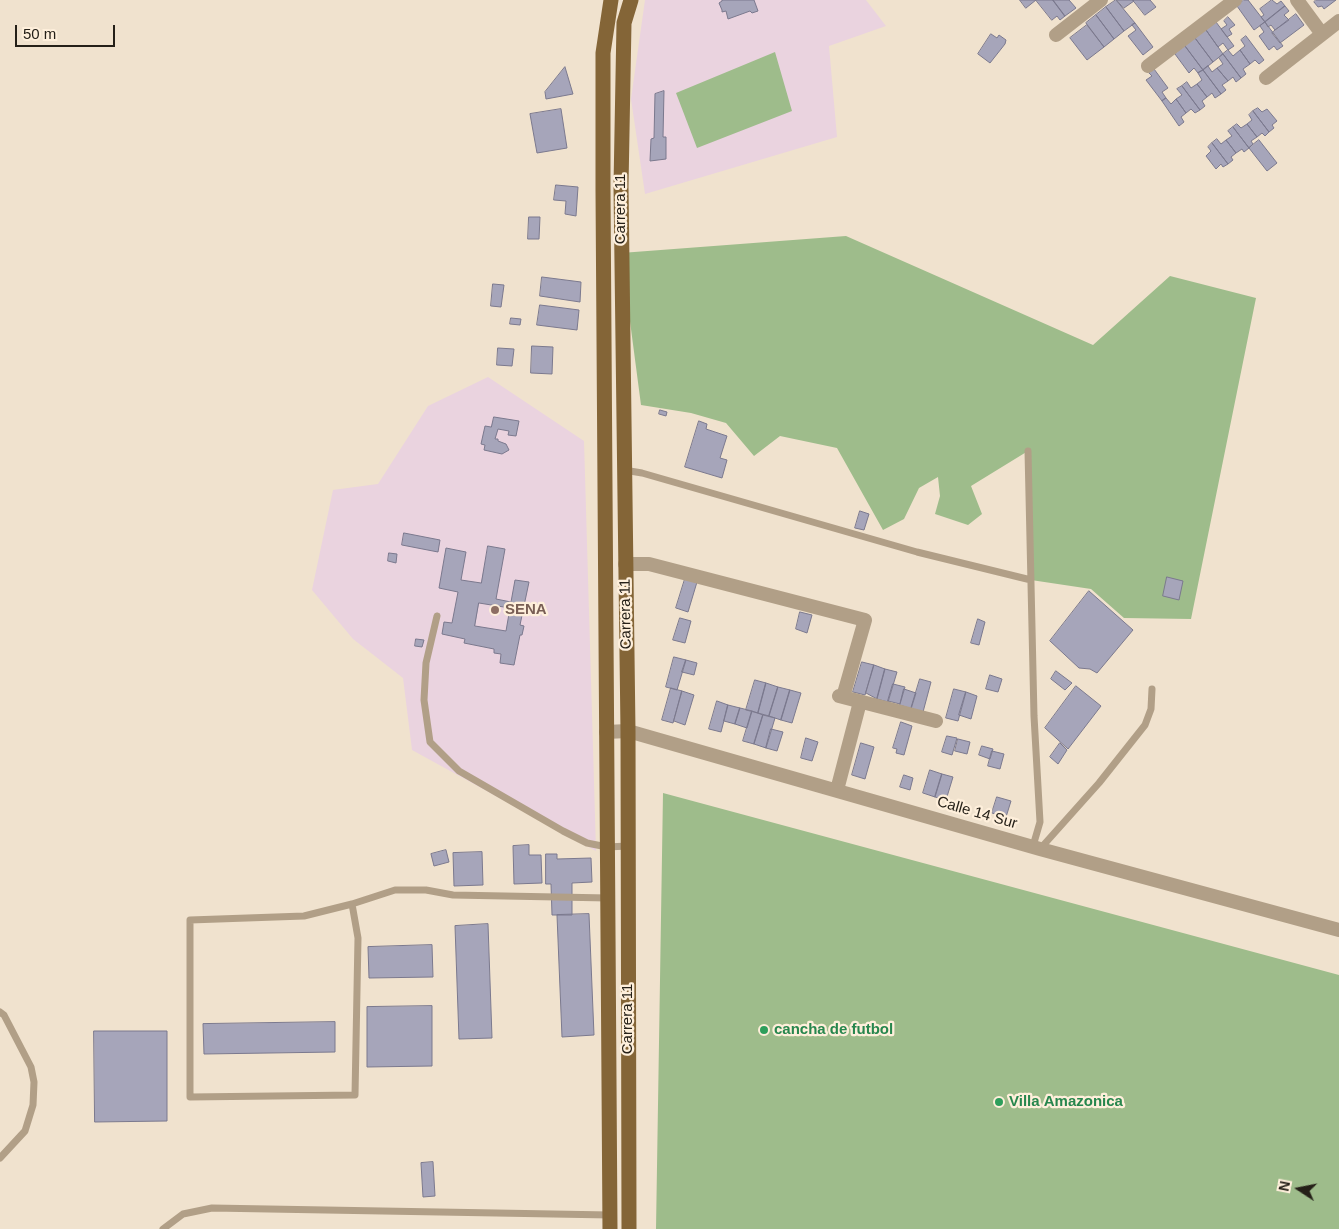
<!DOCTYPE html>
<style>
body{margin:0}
#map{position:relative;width:1339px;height:1229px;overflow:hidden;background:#f0e2ce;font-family:Arial,sans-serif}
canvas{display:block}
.north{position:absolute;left:1274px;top:1164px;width:50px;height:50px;-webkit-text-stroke:4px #feefdb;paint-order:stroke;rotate:281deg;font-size:14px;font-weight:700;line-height:20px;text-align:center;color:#252018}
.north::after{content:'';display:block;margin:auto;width:18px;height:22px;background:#252018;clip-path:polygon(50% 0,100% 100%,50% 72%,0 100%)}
.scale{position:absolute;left:15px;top:25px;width:100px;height:22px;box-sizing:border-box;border:2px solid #252018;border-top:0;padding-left:6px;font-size:15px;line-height:18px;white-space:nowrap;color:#252018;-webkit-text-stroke:4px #feefdb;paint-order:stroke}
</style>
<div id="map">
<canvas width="1339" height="1229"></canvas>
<div class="north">N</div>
<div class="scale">50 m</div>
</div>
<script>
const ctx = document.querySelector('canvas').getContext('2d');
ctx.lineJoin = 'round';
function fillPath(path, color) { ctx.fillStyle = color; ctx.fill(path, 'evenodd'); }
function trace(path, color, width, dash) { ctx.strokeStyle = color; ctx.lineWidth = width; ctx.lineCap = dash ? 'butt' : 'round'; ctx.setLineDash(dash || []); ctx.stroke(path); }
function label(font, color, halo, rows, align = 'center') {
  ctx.font = font + ' Arial,sans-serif'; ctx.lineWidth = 4.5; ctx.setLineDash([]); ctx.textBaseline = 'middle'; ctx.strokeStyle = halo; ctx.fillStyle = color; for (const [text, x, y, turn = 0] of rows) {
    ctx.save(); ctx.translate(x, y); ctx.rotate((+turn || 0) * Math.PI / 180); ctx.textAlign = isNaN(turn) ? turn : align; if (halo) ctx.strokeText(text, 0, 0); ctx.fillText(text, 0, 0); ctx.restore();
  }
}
const commercial = new Path2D(`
 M645,0H866L886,26L829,46L837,137L645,194L631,99Z
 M488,377L584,441L596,851L412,750L403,678L353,639L312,590L333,490L378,484L428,406Z`);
const green = new Path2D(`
 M775,52L792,111L697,148L676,93Z
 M846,236L1093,345L1170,276L1256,298L1191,619L1124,618L1091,589L1031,580L1028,451L971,486L982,514L968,525L935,514L940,496L938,477L919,488L904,519L883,530L837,448L780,436L754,456L726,423L691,413L641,405L621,253Z
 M663,793L1339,975V1229H656Z`);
const building = new Path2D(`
 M722,0H754L758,11L752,13L750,11L728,19L726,11L722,12V10L719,3L722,1Z
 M1020,0H1036L1026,8Z
 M1036,0H1053L1065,16L1060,20L1057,16L1052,20Z
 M1053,0H1069L1076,8L1065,16Z
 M1116,0L1135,23L1124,31L1106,7Z
 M1117,0H1133L1134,1L1124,8Z
 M1133,0H1150L1156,7L1145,15Z
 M1244,0H1248L1265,22L1254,30L1237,6Z
 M1272,0L1277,4L1281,1L1285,6L1265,22L1261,17L1264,15L1260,9Z
 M1316,0H1336L1324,9L1322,6L1318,7L1314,2Z
 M1285,6L1289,11L1284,15L1289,20L1275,30L1271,25L1268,27L1265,22Z
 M1106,7L1124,31L1114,39L1096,15Z
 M1296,14L1304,25L1280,43L1272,33Z
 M1096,15L1114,39L1104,47L1086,23Z
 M1228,17L1235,25L1229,29L1232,34L1227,37L1221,29L1227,25L1224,21Z
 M1216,22L1234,46L1228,50L1223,43L1218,47L1206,30Z
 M1265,22L1283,46L1277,50L1274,46L1269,50L1259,36L1264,32L1260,26Z
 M1135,23L1153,47L1143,55L1128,36L1136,30L1132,25Z
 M1087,25L1104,47L1087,60L1070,38Z
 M1206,30L1223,54L1213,62L1195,38Z
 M991,34L997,38L999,35L1006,40L1005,44L990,63L978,54Z
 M1246,36L1264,60L1259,64L1255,60L1250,64L1240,50L1245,46L1241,40Z
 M1195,38L1213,62L1203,70L1185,46Z
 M1185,46L1203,70L1198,73L1194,68L1189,73L1175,54Z
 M1228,50L1233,56L1240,50L1250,64L1243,69L1246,74L1241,78L1223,54Z
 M1223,54L1241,78L1236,82L1233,77L1228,81L1217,68L1223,64L1219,58Z
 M1208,66L1212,72L1217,68L1228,81L1222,85L1226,90L1221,94L1203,70Z
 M565,67L573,94L546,99L545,92Z
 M1154,69L1168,88L1162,92L1166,98L1162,101L1146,80L1152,76L1149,73Z
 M1203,70L1221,94L1215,98L1212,93L1207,97L1197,84L1202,80L1198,73Z
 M1187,82L1191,88L1197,84L1207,97L1202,101L1205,106L1200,110L1182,86Z
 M1182,86L1200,110L1195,113L1191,109L1186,113L1176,99L1182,95L1177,89Z
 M664,91L663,137H666V159L650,161L651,139L654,138L655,94Z
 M1166,98L1171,104L1176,99L1186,113L1181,117L1184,122L1179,126L1162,101Z
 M1258,108L1262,112L1267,109L1277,121L1272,125L1274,128L1269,132L1253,111Z
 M561,109L567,148L537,153L530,114Z
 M1253,111L1269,132L1265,136L1262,133L1257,137L1247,124L1252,120L1249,115Z
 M1237,124L1241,128L1247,124L1257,137L1251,141L1253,144L1249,148L1233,127Z
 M1233,127L1249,148L1244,152L1242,149L1236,153L1226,140L1232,136L1228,131Z
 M1217,139L1221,144L1226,140L1236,153L1231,157L1233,160L1228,164L1212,143Z
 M1259,140L1277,163L1267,171L1249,148Z
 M1212,143L1228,164L1223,167L1221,164L1216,169L1206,156L1211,151L1208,147Z
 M556,185L578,187L576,216L565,214L566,201L554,200Z
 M529,217H540L539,239H528Z
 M542,277L581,282L580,302L540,296Z
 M493,284L504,285L501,307L491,306Z
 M540,305L579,310L577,330L537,325Z
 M511,318L521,319L520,325L510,324Z
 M532,346L553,347L552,374L531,373Z
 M498,348L514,349L512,366L497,365Z
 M660,410L667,412L666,416L659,414Z
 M494,417L519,421L516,436L508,435L509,431L498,429L495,439H498V441L506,444L509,450L502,454L484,450L485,445L481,444L485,426L491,427Z
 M699,421L707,424L706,429L727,436L720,458L727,460L722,478L685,467Z
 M860,511L869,514L864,530L855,528Z
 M404,533L440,540L438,552L402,545Z
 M488,546L505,549L496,599L511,602L515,580L529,582L520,625L524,626L522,635H520L514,665L500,663L501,654L494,653V649L464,643L465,639L442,634L444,622L452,623L458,592L439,588L446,548L466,552L461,580L481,583ZM479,603L510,608L506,631L475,626Z
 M389,553L397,554L396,563L388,561Z
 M1167,577L1183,581L1179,600L1163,596Z
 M685,579L697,582L688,612L676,608Z
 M1089,591L1133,630L1097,673L1090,669L1079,668L1050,641Z
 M800,612L812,615L807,633L796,629Z
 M680,618L691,621L685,643L673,640Z
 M978,619L985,622L979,645L971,643Z
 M416,639L424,640L422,647L415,646Z
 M674,657L686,660L677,690L666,687Z
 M686,660L697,663L694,675L682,672Z
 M862,662L874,665L865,695L853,692Z
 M874,665L885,669L877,699L866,693Z
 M885,669L897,672L888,702L877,699Z
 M1056,671L1072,683L1065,690L1051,679Z
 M990,675L1002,679L998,692L986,689Z
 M920,679L931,682L923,712L911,709Z
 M755,680L766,683L758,713L746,710Z
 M766,683L778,687L769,716L758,713Z
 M893,684L905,687L900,704L888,701Z
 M1076,686L1101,706L1068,749L1045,728Z
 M778,687L790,690L781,720L769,716Z
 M671,688L682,691L673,723L662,720Z
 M904,689L916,693L911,709L900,705Z
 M954,689L966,692L958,721L946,718Z
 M790,690L801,693L792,723L781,720Z
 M682,691L694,695L685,725L674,721Z
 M966,692L977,696L971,719L959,715Z
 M717,701L728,705L721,732L709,729Z
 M728,705L740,708L735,724L724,721Z
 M740,708L752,711L747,728L735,724Z
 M752,711L763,715L754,744L743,741Z
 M763,715L775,718L766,748L754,744Z
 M901,722L912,726L904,755L896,753L897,749L893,748Z
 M771,729L783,732L777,751L766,748Z
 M947,736L957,738L952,755L942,752Z
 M806,738L818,742L812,761L801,758Z
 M958,739L970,742L967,754L955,751Z
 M861,743L874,747L865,779L852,775Z
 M1060,743L1067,750L1058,764L1050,757Z
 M982,746L993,749L990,759L979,755Z
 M992,751L1004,754L1000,769L988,766Z
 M930,770L942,774L935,797L923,793Z
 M942,774L953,777L946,800L935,797Z
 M904,775L913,778L910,790L900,787Z
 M997,797L1011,801L1006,817L992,813Z
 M529,845V855H541L542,883L514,884L513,846Z
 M446,850L449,862L434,866L431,854Z
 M482,852L483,885L454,886L453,853Z
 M546,854H557V859L591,858L592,882L572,883V915H552L551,884H546Z
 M589,914L594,1035L562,1037L557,915Z
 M488,924L492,1038L459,1039L455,926Z
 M432,945L433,977L369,978L368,947Z
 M432,1006V1066L367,1067V1007Z
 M335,1022V1052L204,1054L203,1024Z
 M94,1031H167V1121L95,1122Z
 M433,1162L435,1196L423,1197L421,1163Z`);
const service = new Path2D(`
 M1028,451L1034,716L1040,822L1033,846
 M624,470L642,473L917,552L1031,580
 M437,616L426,663L424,700L430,742L459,771L563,831L587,843L607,847L628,846
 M1040,849L1099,783L1145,725L1151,709L1152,689
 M352,904L358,938L355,1095L190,1097V920L304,916L352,904L395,890H426L453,895L608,898
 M0,1012L4,1015L31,1067L34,1082L33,1105L25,1131L0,1158
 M163,1229L183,1214L212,1208L610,1215`);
const minor = new Path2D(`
 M1297,0L1322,34
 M1056,35L1101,0
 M1148,66L1235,0
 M1266,78L1339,21
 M625,564H649L865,620L843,697
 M839,696L936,721
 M606,732L628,731L1040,849L1339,930
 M837,790L860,702`);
const primary = new Path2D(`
 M610,1229L603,190V53L611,0
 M629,1229L628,731L621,186L624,23L631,0`);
const markers = [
 [495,610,5,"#8d6e63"],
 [764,1030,5,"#2e9e5b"],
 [999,1102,5,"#2e9e5b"]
];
const streetNames = [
 ["Carrera 11",621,209,-90],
 ["Carrera 11",626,614,-91],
 ["Calle 14 Sur",977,813,16],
 ["Carrera 11",628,1019,-90]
];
const educationNames = [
 ["SENA",505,610]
];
const leisureNames = [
 ["cancha de futbol",774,1030],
 ["Villa Amazonica",1009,1102]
];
fillPath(commercial, '#ead3df');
fillPath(green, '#9ebc8b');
fillPath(building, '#a6a5ba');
trace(building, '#7b798e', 1);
trace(service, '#b19f87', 7);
trace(minor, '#b19f87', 14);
trace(primary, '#846537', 15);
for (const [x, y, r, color] of markers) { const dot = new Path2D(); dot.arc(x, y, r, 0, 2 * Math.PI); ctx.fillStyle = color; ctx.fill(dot); trace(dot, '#feefdb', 2); }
label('15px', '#252018', '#feefdb', streetNames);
label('bold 15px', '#785e54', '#feefdb', educationNames, 'left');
label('bold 15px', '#27864d', '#feefdb', leisureNames, 'left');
</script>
